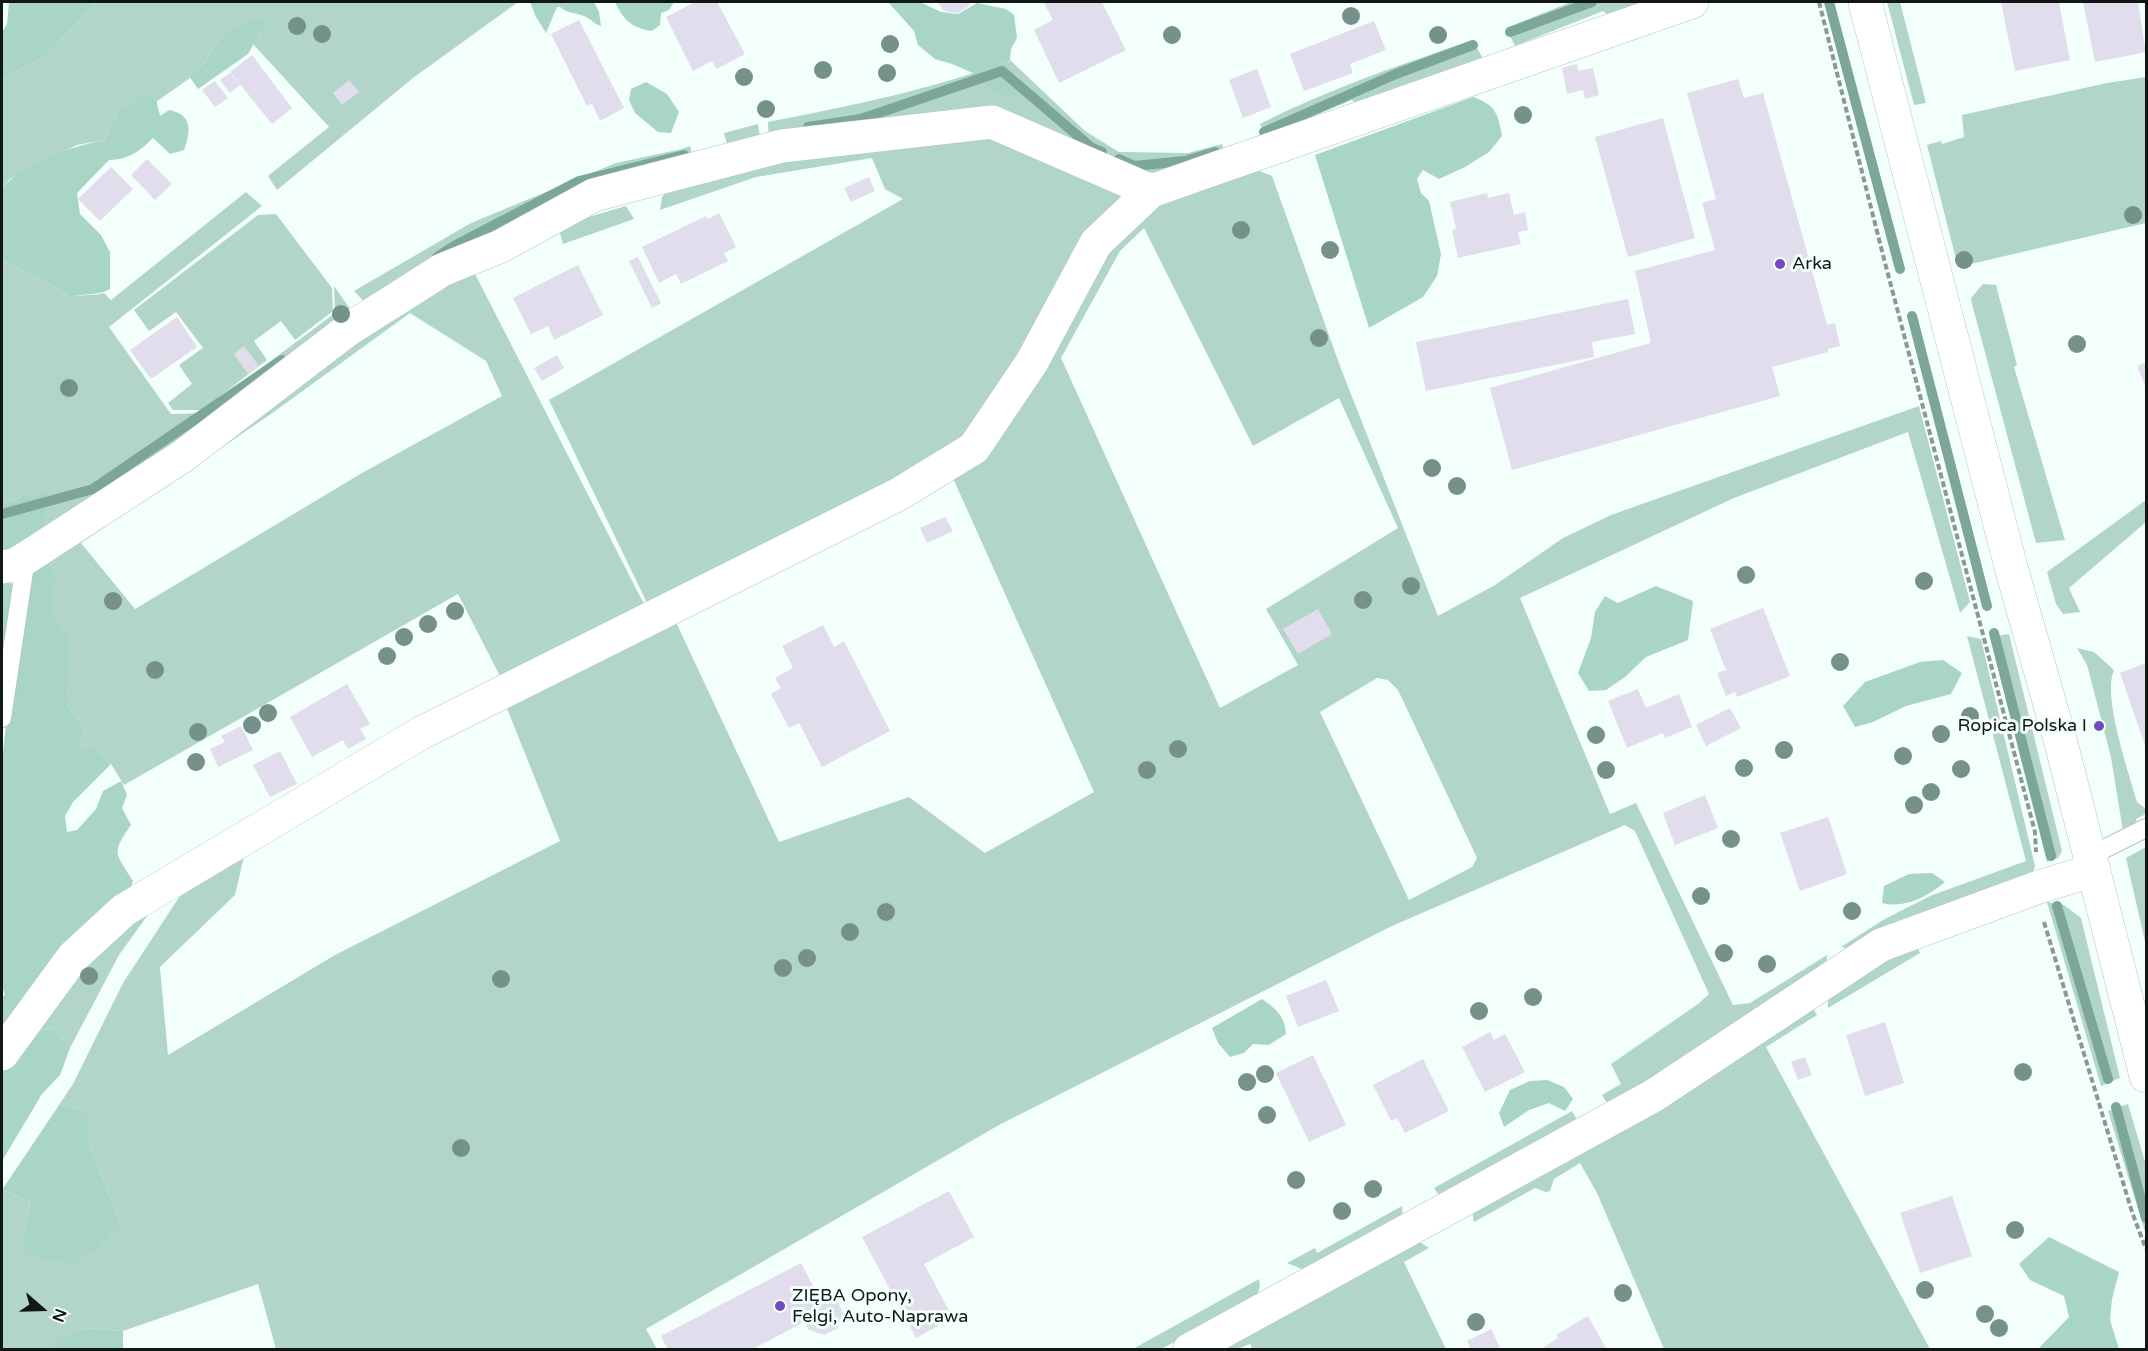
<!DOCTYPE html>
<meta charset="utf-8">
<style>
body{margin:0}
#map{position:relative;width:2148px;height:1351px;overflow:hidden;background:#f3fffa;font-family:"Varela Round",sans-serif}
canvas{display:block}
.frame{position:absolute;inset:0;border:3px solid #111715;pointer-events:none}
.north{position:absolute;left:12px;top:1279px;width:60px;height:60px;-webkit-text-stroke:4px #f3fffa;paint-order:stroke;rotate:110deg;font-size:16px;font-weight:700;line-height:24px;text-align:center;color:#111715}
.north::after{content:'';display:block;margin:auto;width:21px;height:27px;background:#111715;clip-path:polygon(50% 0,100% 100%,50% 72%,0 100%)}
</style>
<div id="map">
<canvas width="2148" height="1351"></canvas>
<div class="frame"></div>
<div class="north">N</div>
</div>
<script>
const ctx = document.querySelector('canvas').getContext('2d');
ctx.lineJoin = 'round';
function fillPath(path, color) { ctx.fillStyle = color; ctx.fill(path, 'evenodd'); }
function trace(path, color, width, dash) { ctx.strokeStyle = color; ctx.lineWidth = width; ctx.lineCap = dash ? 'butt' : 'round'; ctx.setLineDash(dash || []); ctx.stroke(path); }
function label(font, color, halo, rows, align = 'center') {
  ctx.font = font + ' "Varela Round",sans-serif'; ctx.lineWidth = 6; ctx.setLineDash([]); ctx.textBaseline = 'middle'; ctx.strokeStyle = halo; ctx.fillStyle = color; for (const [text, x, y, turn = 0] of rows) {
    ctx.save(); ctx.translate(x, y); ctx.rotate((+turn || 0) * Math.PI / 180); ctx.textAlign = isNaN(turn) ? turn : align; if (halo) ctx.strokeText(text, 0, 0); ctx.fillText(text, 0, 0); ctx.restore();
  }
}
const green = new Path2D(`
 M96,2H518L413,78L277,190L268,176L329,127L253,44L260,33L267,27L220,38L204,63L189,76L190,78L156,102V99L142,96L117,113L104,140L77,145L10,179L2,187V78L45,57L96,3Z
 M1571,2H1641L1608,15L1603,11L1515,46L1506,28Z
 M1887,2H1900L1926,103L1914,105Z
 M1473,40L1482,57L1481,62L1356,104L1352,100L1285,128L1267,140L1260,124C1328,89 1400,65 1473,40Z
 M1010,60L1085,131L1119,152L1188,153L1222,144L1226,156L1176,171L1142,173L1049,133L769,142L768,122C849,106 932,90 1010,60Z
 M2146,77V223L1958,267L1927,145L1941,141L1942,144L1964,137L1962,115L2107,83Z
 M758,124L761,144L729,152L724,133Z
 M919,135L1013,140L1142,191L1029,357L945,457L649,607L549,400L903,199L885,189L872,158L756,177L660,210L662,197L669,189L757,162Z
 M690,146L695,164L371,309L354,291L471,223L616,163L682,149Z
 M1257,170L1272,176L1340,366L1438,616L1495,585L1563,538L1611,515L1919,406L1970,602L1960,613L1908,432L1734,498L1520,598L1610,814L1636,803L1733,1005L1750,1003L1827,955L1826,966L1609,1106L1602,1095L1621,1084L1611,1064L1698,1004L1709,994L1635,831L1625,825L1392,926L999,1125L646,1329L657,1349H276L258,1284L123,1331L89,1328L57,1337L49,1349L2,1350V1190L30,1201L22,1245L120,1221L87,1138L86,1110L59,1105L73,1084L123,983L189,882L245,852L235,895L160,967L168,1055L335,955L560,841L504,701L674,618L779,842L909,797L985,853L1094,792L952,476L1111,246L1152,209ZM1144,228L1253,446L1339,398L1398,528L1266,609L1298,665L1220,708L1061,358L1120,251ZM1377,678L1388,680L1398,690L1477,858L1472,867L1409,900L1320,712Z
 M246,192L262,206L109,327L171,414L201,413L335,313L334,286L358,320L45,534L22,496L2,505V261L34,275L70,297C81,294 94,296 104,293L111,300Z
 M626,206L634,219L563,244L558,226Z
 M276,214L332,288L333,311L295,340L281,321L254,341L267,360L202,410H173L168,403L192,384L179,365L203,348L176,312L149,331L134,310L258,215Z
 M471,266L647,610L504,684L458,594L124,785L111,764L95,749H80L85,728L67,704L68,635L49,612C55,592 52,575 41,557L404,309ZM410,313L486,361L502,396L362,473L135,609L81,543L271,414Z
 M1983,284L1996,285L2017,365L2014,367L2065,540L2036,543L1972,304L1971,298Z
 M2146,500V522L2069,588L2080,612L2063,614L2056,604L2047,572Z
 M2009,634L2062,851L2058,858L2047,862L1990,637Z
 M1967,636L1981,639L2035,866L2033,872L1855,950L1841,947L1883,920L1930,896L2026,861Z
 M2077,648L2094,652L2114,670C2102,697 2129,772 2137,802L2146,809V814L2136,819L2137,825L2123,831L2111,757L2087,665Z
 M2146,847V946L2126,858Z
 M165,891L119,955L70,1048L54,1028L26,1034L93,951Z
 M2047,902L2064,905L2081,918L2120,1078L2101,1086Z
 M1915,942L1920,953L1828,1008V990Z
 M1809,1002L1817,1015L1766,1047L1930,1349H1664L1597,1193L1580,1163L1554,1179L1550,1191L1546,1192L1535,1188L1474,1222L1472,1211Z
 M2128,1104L2146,1165V1235L2108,1111Z
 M1572,1111L1579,1123L1441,1199L1434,1188Z
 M1402,1206L1403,1221L1310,1272L1287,1263L1315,1248L1317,1253Z
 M1420,1242L1429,1248L1404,1262L1446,1349L1253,1350L1250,1344L1238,1349L1223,1350Z
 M1259,1279L1260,1286L1256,1299L1161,1349L1131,1350Z`);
const forest = new Path2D(`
 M9,2H96V3L45,57L2,78V32L7,24Z
 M530,2H594L599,12L601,26C594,24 590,18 584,16C574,12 568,14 560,7H557L546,33L536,17Z
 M615,2H674L669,10L661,13L660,25L652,31C632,28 623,20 615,2Z
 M888,2H920L941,12L958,14L977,3L1006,9L1014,15L1017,38L1011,49L1010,60L1000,64L1024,83L1018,95L1010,97L992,88L973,73L952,64L935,59L918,45L914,31Z
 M260,19H267V27L260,33L248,54L198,89L189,76L204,63L220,38L240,26Z
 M646,82L667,94L679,112L671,133L658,132L635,113L629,100L631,89Z
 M142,95L156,99L160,116L169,110C193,114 191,132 184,150L170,154L153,138C140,151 128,160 109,160L77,193L80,214L101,235L110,252V289C97,296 85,293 70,297L34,275L2,261V187C31,161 66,148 104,140L117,113Z
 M1473,97C1496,105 1498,114 1502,136L1489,152L1465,167L1439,179L1423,170L1417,179L1421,193L1429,201L1441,254L1437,276L1423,297L1369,328L1315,155Z
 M46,493L45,534L2,552V505L22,496Z
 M41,557L55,575L54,595L50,612L68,635L69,663L67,704L85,728L80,749H95L111,764L73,802L65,816L67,832L77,830L96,809L103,791L121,781L127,795L122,808L131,825C111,854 115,852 133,881L129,893L2,1037V998L5,994L2,988V762L10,688L32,567Z
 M2,581H10L16,595L2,646Z
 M1656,586L1693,601L1688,640L1646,657L1625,677L1606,690L1589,691L1578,673L1591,638L1595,612L1605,596L1618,603Z
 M1943,660L1962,673L1951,694L1906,706L1873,722L1855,727L1843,706L1865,682L1920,662Z
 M1932,873L1945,882C1927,897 1904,909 1882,903L1884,886L1909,874Z
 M1262,999C1276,1009 1285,1016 1286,1034L1269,1045L1253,1044L1244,1053L1230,1057L1218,1043L1212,1028Z
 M54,1028L70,1048L60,1075L42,1094L2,1161V1073L26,1034Z
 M1547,1080L1564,1087L1573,1099L1565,1111L1549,1103L1529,1110L1504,1127L1499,1113L1510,1090L1530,1081Z
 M59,1105L87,1110V1138L120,1221L96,1248L75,1264L39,1259L22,1245L30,1201L2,1190Z
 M2049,1237L2119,1272L2112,1299L2110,1320L2119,1349L2042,1350L2040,1347L2069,1317L2064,1296L2030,1280L2019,1264Z
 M89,1328L123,1331V1349H49L56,1337Z`);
const stream = new Path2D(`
 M1829,2L1900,269
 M1510,32L1592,2
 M808,127L861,119L1002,71L1092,148L1102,152
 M1264,132L1396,74L1473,45
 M1119,159L1134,166L1185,161L1215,152
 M437,257L454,246L579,181L684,155
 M1912,316L1987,606
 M2,514L93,489L282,360
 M1994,633L2051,856
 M2057,906L2108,1079
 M2116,1107L2146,1218`);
const building = new Path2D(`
 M695,2H717L745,54L716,69L712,61L693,71L666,17Z
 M938,2H970L969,6L958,13L944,11Z
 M1047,2H1102L1126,50L1059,83L1034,30L1053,20L1044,3Z
 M2001,2H2059L2070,60L2015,71Z
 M2083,2H2138L2146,52L2095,62Z
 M579,20L624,108L600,121L592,104L587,106L551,34Z
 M1374,21L1386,50L1350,64L1353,73L1304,91L1290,54Z
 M252,55L292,108L272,124L230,72Z
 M1577,64L1578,71L1593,68L1599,95L1585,99L1583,90L1567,94L1562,68Z
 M1257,69L1271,107L1243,118L1229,80Z
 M230,73L240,85L230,93L220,80Z
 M1738,79L1744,98L1763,93L1827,325L1835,323L1840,346L1828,349V352L1772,367L1780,396L1512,470L1490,388L1651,343L1635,271L1715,250L1702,203L1716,199L1687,93Z
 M349,80L359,92L342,105L333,93Z
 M215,81L228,98L215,107L202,90Z
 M1663,118L1695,238L1628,257L1595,137Z
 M147,159L172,184L155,200L131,175Z
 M111,167L133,189L100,221L78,199Z
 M869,177L875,191L851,202L844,188Z
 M1487,193L1488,198L1509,193L1514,215L1525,212L1528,230L1518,232L1521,244L1458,258L1452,230L1456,229L1450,202Z
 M719,213L736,247L724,253L728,261L681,284L676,274L659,283L642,247L706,216L708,219Z
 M638,257L661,303L652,308L629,261Z
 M578,265L603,315L554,340L548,326L531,334L513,298Z
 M1628,299L1635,334L1592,342L1594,357L1426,391L1416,342Z
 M177,317L197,347L151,379L130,350Z
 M244,346L259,366L248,374L234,354Z
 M557,355L564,368L542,381L534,368Z
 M2146,362V388L2137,366Z
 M945,517L953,531L927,543L920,528Z
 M1763,608L1790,676L1737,697L1735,692L1726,696L1717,673L1726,670L1710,629Z
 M1318,609L1332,634L1298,654L1283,629Z
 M823,625L834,647L844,641L890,731L822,767L799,723L789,728L771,694L781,688L775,678L793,668L782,646Z
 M2146,663V748L2120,673Z
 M347,684L370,724L360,729L366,739L348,749L343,740L312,757L290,717Z
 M1638,689L1646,708L1679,694L1692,727L1665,738L1663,733L1627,748L1608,701Z
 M1730,708L1741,728L1706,746L1696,725Z
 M241,726L253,750L218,767L210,749L225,742L221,736Z
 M280,751L297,784L270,797L253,765Z
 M1705,795L1718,828L1675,845L1663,813Z
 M1828,817L1847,874L1800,891L1780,833Z
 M1326,980L1339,1011L1298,1027L1286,996Z
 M1885,1022L1904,1083L1865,1096L1846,1035Z
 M1490,1032L1494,1040L1505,1034L1525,1072L1485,1092L1462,1047Z
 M1313,1055L1346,1125L1309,1142L1276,1073Z
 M1805,1057L1812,1075L1798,1080L1791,1062Z
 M1423,1059L1449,1111L1405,1133L1397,1118L1391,1121L1373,1085Z
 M949,1191L974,1237L924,1264L953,1318L916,1338L862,1237Z
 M1952,1196L1972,1256L1920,1273L1900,1213Z
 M801,1263L818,1295L821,1294L836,1298L843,1313L838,1328L824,1335L809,1330L804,1322L751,1350H668L661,1336Z
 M1588,1316L1607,1350H1540L1558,1338L1556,1335Z
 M1491,1329L1501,1350H1471L1467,1341Z`);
const path = new Path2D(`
 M1819,2L1884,259L2035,832L2036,852
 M2044,922L2132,1212L2146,1249`);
const service = new Path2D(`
 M2,718L26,558
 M2090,856L2146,828`);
const minor = new Path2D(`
 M2,567L14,565L26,558L183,456L349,329L442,270L501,246L594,195L782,146L992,122L1151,191L1692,2
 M2,1054L73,957L124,910L421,733L899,494L974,448L1032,362L1096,243L1151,191
 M1189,1350L1653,1096L1881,945L2039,887L2094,870`);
const primary = new Path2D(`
 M1865,2L2012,571L2061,743L2146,1076`);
const trees = [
 [1351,16],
 [297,26],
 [322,34],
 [1172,35],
 [1438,35],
 [890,44],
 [823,70],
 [887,73],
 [744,77],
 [766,109],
 [1523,115],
 [2133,215],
 [1241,230],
 [1330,250],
 [1964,260],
 [341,314],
 [1319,338],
 [2077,344],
 [69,388],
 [1432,468],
 [1457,486],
 [1746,575],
 [1924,581],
 [1411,586],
 [1363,600],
 [113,601],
 [455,611],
 [428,624],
 [404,637],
 [387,656],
 [1840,662],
 [155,670],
 [268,713],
 [1970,716],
 [252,725],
 [198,732],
 [1941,734],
 [1596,735],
 [1178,749],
 [1784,750],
 [1903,756],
 [196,762],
 [1744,768],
 [1961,769],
 [1147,770],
 [1606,770],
 [1931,792],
 [1914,805],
 [1731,839],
 [1701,896],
 [1852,911],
 [886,912],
 [850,932],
 [1724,953],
 [807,958],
 [1767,964],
 [783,968],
 [89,976],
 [501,979],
 [1533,997],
 [1479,1011],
 [2023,1072],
 [1265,1074],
 [1247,1082],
 [1267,1115],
 [461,1148],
 [1296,1180],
 [1373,1189],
 [1342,1211],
 [2015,1230],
 [1925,1290],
 [1623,1293],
 [1985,1314],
 [1476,1322],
 [1999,1328]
];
const markers = [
 [1780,264,6,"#7249c1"],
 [2099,726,6,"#7249c1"],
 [780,1306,6,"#7249c1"]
];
const poiNames = [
 ["Arka",1792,264],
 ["Ropica Polska I",2087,726,"right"],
 ["ZIĘBA Opony,",792,1296],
 ["Felgi, Auto-Naprawa",792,1317]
];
fillPath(green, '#b1d6c9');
fillPath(forest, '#a9d5c6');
trace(stream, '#7ca798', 10);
fillPath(building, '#e1dded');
trace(service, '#b5c7c0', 20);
trace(minor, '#b5c7c0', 34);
trace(primary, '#b5c7c0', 34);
trace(path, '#8e9793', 4, [6, 3]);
trace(service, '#fff', 18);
trace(minor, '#fff', 33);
trace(primary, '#fff', 33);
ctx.fillStyle = '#769189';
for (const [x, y] of trees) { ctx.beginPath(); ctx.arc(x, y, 9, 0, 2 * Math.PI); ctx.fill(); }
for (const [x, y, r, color] of markers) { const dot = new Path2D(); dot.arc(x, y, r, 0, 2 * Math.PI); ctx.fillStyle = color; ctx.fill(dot); trace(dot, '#f3fffa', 2); }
label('18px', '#111715', '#f3fffa', poiNames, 'left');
</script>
